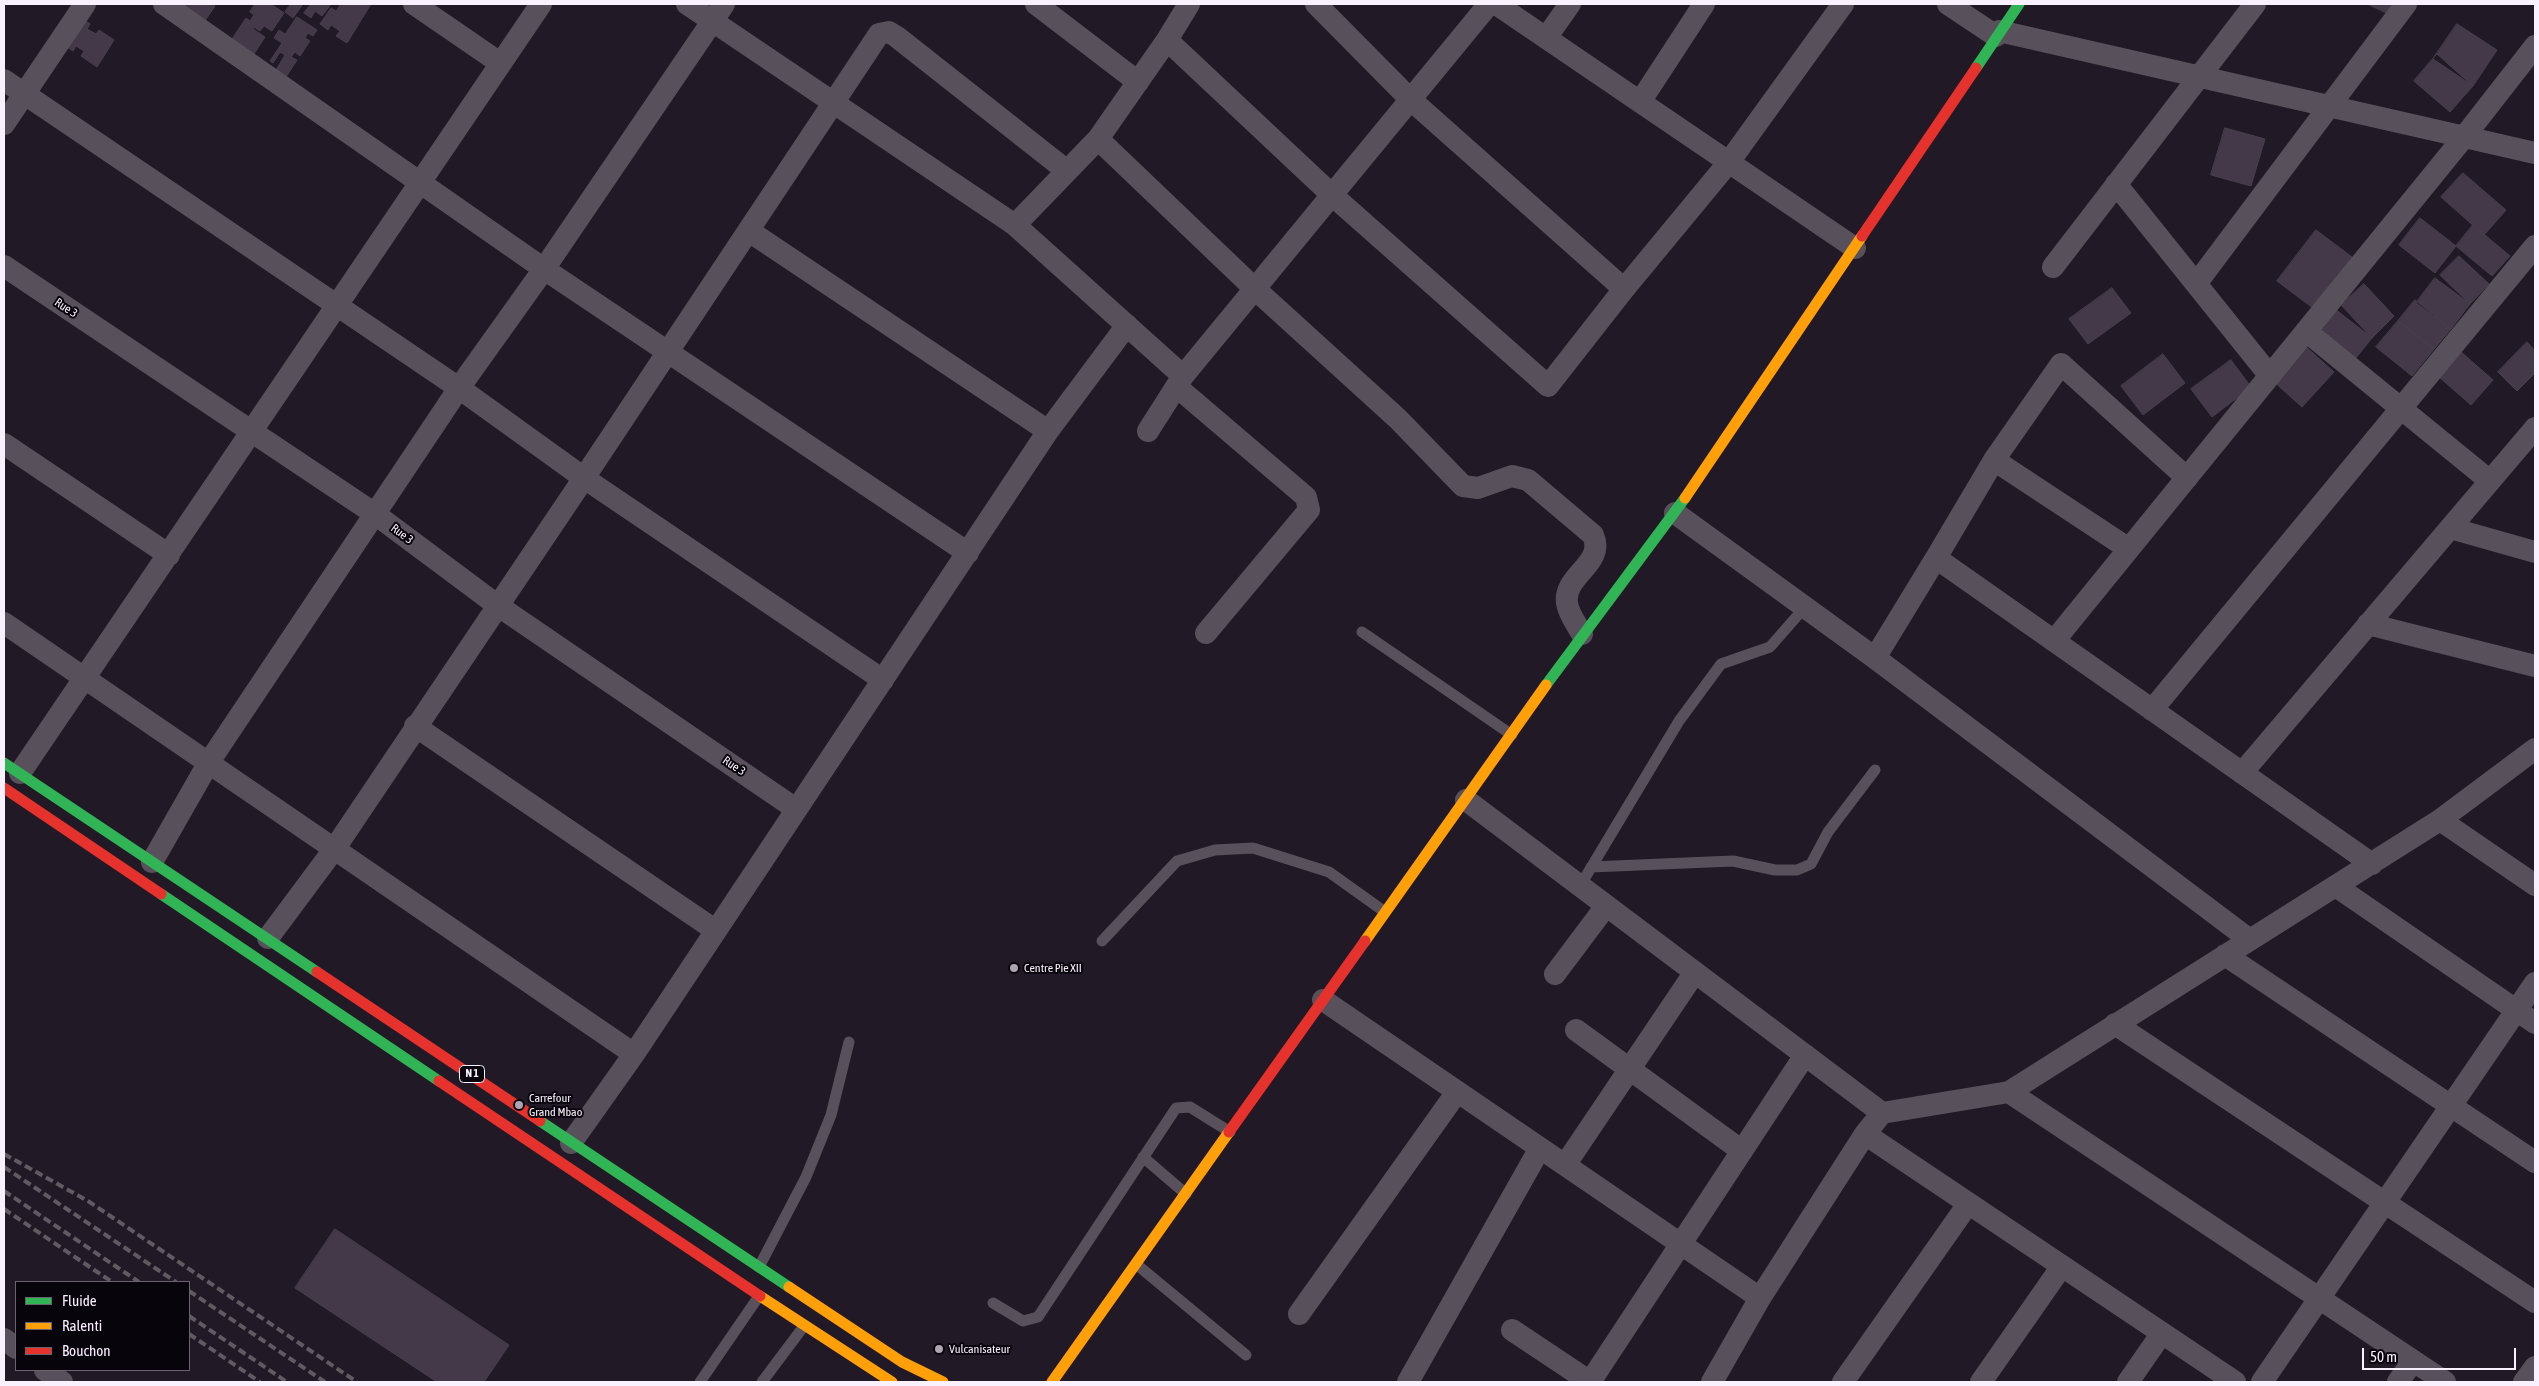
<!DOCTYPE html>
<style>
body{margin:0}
#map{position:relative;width:2539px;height:1386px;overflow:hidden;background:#211925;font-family:"Asap Condensed",sans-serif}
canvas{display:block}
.frame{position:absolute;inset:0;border:5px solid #f9f1fd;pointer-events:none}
.legend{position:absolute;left:15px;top:1281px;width:175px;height:90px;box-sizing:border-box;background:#08040c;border:1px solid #68636c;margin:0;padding:6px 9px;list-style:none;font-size:15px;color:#f9f1fd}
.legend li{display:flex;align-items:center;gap:10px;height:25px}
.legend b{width:25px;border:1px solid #68636c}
.scale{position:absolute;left:2362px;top:1348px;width:154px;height:22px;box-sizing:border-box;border:2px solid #f9f1fd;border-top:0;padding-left:6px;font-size:15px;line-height:18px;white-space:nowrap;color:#f9f1fd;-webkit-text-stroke:4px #08040c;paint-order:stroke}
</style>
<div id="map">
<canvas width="2539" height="1386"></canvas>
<div class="frame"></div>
<ul class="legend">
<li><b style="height:6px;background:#30b455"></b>Fluide</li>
<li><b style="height:6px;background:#ff9f0a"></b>Ralenti</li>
<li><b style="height:6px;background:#e5322d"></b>Bouchon</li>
</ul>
<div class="scale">50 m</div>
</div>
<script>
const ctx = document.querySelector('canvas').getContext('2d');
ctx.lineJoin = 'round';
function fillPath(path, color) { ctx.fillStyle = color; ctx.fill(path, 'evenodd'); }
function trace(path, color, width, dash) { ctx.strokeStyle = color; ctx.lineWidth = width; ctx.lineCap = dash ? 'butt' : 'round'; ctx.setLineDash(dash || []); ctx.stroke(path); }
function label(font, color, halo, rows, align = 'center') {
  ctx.font = font + ' "Asap Condensed",sans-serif'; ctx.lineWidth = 4; ctx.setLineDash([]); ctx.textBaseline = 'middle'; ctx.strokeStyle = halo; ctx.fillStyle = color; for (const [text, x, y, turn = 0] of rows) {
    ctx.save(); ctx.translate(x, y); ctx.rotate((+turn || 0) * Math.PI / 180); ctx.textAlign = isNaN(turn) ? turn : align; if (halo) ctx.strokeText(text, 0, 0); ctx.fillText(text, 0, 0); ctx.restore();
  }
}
const building = new Path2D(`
 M181,4H211L215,6L200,28Z
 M255,4H271L284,13L272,31L264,26L260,31L254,27L253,29L265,37L250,60L228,45L246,18L250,21L254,15L250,12Z
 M291,4H303L293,18L285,12Z
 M311,4H331L322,16L315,11L311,18L304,13Z
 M341,4H371L347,43L336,36L340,31L331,25L328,30L320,24L331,8L336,11Z
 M2368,4H2392L2387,13Z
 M72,12L90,24L87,29L96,34L99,30L114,40L97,67L81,56L84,51L76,46L73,51L54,38Z
 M297,17L317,30L313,36L308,33L305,38L310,41L300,56L295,52L291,57L297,60L286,77L276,70L285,55L280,52L273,63L270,61L282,43L274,38L279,30L285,34Z
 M2457,24L2497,50L2473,86L2433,59Z
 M2437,54L2473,86L2450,112L2414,81Z
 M2225,128L2265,139L2251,186L2211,175Z
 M2463,173L2506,210L2484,235L2441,197Z
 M2420,218L2456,246L2435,273L2399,245Z
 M2473,225L2510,256L2492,276L2456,246Z
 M2316,230L2352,257L2313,308L2277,281Z
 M2459,256L2489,284L2470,304L2440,275Z
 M2435,278L2470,304L2451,329L2416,303Z
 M2364,284L2394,316L2372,338L2341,305Z
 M2112,288L2131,313L2088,344L2069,319Z
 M2415,300L2451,329L2434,349L2398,321Z
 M2335,309L2372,338L2351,364L2315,336Z
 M2398,321L2434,349L2412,376L2376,347Z
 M2527,342L2535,351V373L2517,391L2498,372Z
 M2304,345L2334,372L2302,407L2272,380Z
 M2460,351L2493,380L2471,405L2438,376Z
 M2163,354L2185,383L2143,415L2121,386Z
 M2231,360L2251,387L2212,417L2191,389Z
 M335,1229L509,1345L484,1382H437L295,1288Z`);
const lane = new Path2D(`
 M1362,632L1512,735
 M1591,867L1733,861L1775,870H1797L1811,864L1828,832L1875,770
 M1580,886L1679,721L1721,664L1770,647L1805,607
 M1102,941L1177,861L1215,850L1253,848L1329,872L1385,912
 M1143,1157L1186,1194
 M1136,1264L1246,1355
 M759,1267L806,1177L831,1115L849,1042
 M993,1303L1023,1321L1038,1317L1176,1108L1190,1107L1230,1132
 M700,1382L759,1296
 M762,1382L804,1326`);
const street = new Path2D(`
 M164,4L544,269L968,553
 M414,4L500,63
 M687,4L1015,225L1183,376
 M1036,4L1138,82
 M1316,4L1410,99L1624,289
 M1496,4L1855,248
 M1948,4L1996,36
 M1999,31L2535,153
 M1546,38L1570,4
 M1167,40L1332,195L1548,386L1624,289L1729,162L1843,4
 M4,80L459,388L584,478L883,680
 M1640,102L1704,4
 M4,124L85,4
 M1098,139L1255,289L1398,419L1463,486L1478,488L1512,476L1528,480L1593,535C1606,564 1563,575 1567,603C1568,613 1577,625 1582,634
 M2116,184L2270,376
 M1015,225L1098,139L1167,40L1189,4
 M749,231L1048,431
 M4,266L375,514L497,605L796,809
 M2053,267L2255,4
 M2196,284L2406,4
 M2306,331L2490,481
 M1177,387L1306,497L1309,510L1206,633
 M1148,431L1183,376L1489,4
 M4,444L169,555
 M1994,460L2129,549
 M1675,513L1875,658L2250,940
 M2450,528L2535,552
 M1936,558L1994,460L2061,364L2187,478
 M4,623L634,1054L571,1143
 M2368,624L2535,666
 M2054,641L2464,137L2535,46
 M1875,658L1936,558L2372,864
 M2152,710L2535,246
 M415,726L715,930
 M20,773L541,4
 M2242,773L2535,428
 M1466,800L1882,1113
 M2440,820L2535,885
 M152,862L209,762L459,388L544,269L724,4
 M2337,887L2535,1023
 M268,938L335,848L584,478L879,34L889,32L897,37L1067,171
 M2225,955L2535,1162
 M1555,974L1606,906
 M1323,1000L1760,1298
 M2115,1024L2535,1302
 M1576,1030L1742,1151
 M634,1054L1048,431L1127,325
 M2009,1092L2445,1382
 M1865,1134L2235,1382
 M1565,1165L1695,972
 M1299,1314L1457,1092
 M1512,1330L1590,1382
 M4,1339L16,1348
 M45,1370L62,1382
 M1408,1382L1540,1148
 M1590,1382L1805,1055
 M1712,1382L1760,1298L1865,1134L1882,1113L2009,1092L2440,820L2535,749
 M1843,1382L1968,1204
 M1981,1382L2062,1266
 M2128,1382L2162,1333
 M2262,1382L2535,983
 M2398,1382L2413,1361
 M2524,1382L2535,1367`);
const fast = new Path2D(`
 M1976,68L2019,4
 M1546,685L1685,498
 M4,763L317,972
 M161,894L439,1081
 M540,1121L789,1287`);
const slow = new Path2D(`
 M1685,498L1862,236
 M1365,941L1546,685
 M789,1287L902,1362L943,1382
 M760,1296L892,1382
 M1052,1382L1229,1132`);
const jam = new Path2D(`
 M1862,236L1976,68
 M4,788L161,894
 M317,972L540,1121
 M439,1081L760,1296
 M1229,1132L1365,941`);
const rail = new Path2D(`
 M4,1154L88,1201L357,1382
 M4,1167L176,1282
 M4,1191L139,1282
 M4,1209L112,1282
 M189,1291L325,1382
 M189,1316L287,1382
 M189,1334L260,1382`);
const markers = [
 [1014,968,5,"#ada5b1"],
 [519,1105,5,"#ada5b1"],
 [939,1349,5,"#ada5b1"]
];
const shields = [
 [472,1074,25]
];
const shieldNames = [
 ["N 1",472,1074]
];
const streetNames = [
 ["Rue 3",66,308,34],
 ["Rue 3",402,534,37],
 ["Rue 3",734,766,34]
];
const poiNames = [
 ["Centre Pie XII",1024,968],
 ["Carrefour",529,1098],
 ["Grand Mbao",529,1112],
 ["Vulcanisateur",949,1349]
];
fillPath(building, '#433948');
trace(building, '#47404b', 1);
trace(lane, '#58515b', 11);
trace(street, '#58515b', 22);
trace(fast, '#30b455', 11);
trace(slow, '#ff9f0a', 11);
trace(jam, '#e5322d', 11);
trace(rail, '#605a63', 4, [8, 4]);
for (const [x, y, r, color] of markers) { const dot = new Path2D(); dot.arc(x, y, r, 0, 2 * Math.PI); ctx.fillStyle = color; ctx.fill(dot); trace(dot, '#08040c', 2); }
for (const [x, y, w] of shields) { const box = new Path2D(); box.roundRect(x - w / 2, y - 8.5, w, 17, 4); ctx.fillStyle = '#08040c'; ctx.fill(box); trace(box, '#f9f1fd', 1); }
label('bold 11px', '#f9f1fd', null, shieldNames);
label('12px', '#f9f1fd', '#08040c', streetNames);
label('12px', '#f9f1fd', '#08040c', poiNames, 'left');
</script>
